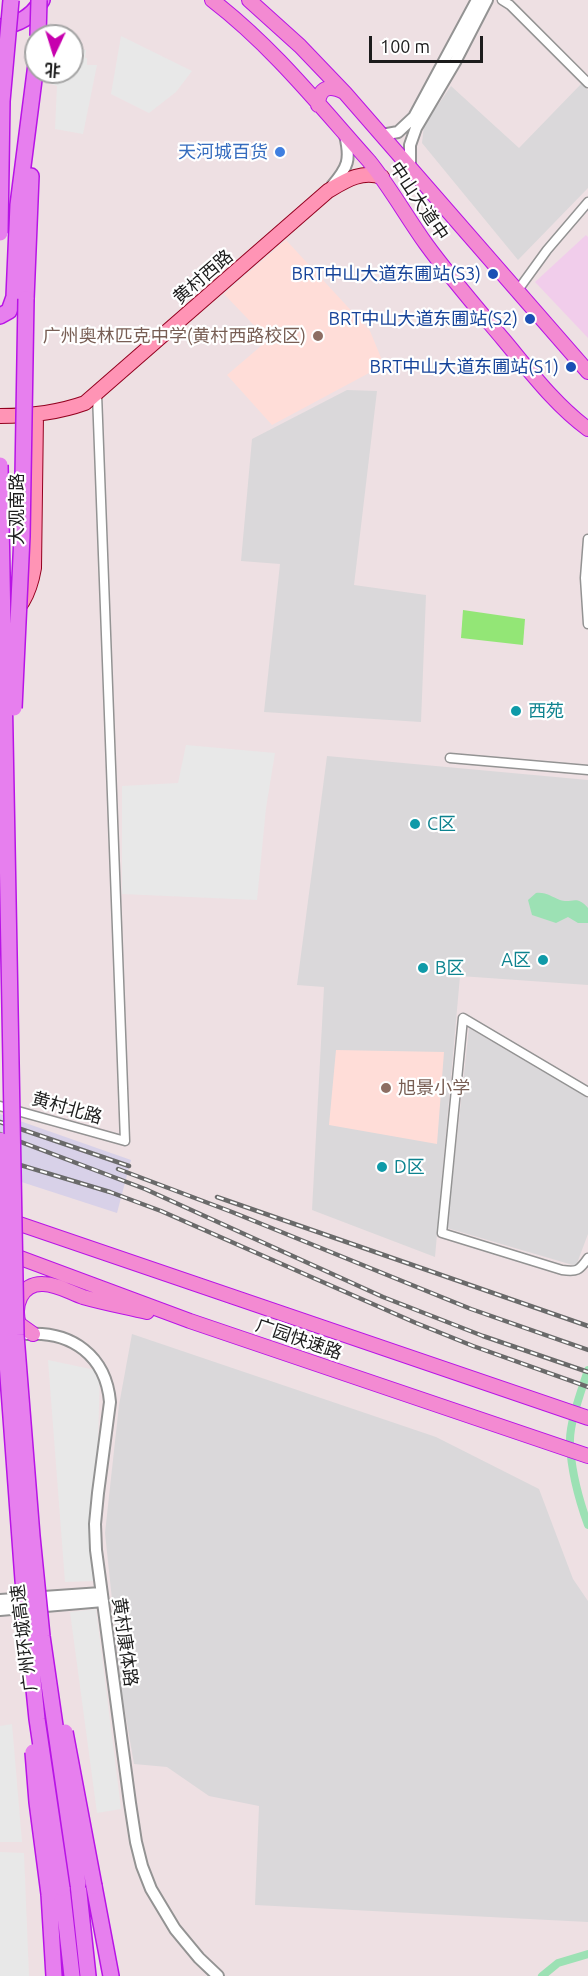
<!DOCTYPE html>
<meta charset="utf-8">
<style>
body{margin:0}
#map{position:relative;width:588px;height:1976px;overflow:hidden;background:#eee0e3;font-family:Ubuntu,"Noto Sans SC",sans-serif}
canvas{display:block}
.north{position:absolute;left:24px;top:24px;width:60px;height:60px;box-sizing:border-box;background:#fff;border:2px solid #a4a4a4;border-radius:50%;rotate:184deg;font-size:16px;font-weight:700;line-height:24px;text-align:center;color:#1c1c1c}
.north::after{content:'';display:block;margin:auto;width:21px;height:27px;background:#c700ae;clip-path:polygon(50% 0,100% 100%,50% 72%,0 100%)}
.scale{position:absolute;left:369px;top:36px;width:114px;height:27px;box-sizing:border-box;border:3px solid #1c1c1c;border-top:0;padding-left:8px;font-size:18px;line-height:21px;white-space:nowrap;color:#1c1c1c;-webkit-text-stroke:4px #fff;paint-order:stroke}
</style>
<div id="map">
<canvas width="588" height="1976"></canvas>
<div class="north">北</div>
<div class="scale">100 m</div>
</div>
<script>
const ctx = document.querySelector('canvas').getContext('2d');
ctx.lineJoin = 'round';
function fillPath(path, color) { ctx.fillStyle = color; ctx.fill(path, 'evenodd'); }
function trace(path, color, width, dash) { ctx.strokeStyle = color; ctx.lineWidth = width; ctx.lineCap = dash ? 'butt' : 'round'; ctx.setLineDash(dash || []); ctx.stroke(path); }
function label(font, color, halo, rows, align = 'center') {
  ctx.font = font + ' Ubuntu,"Noto Sans SC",sans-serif'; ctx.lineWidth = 4.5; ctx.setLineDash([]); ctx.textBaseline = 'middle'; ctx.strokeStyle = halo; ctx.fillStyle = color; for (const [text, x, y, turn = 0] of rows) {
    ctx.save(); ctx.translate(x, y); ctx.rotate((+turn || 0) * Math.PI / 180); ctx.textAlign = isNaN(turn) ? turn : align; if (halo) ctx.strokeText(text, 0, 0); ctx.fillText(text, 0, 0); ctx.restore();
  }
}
const residential = new Path2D(`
 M582,83L588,90V188L518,260L422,143L424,125L451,86L519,148Z
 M347,390L377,391L354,585L426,595L421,722L264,712L280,564L241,561L252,439Z
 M327,756L588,780V985L460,976L435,1257L312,1210L324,987L297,985Z
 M469,1028L588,1098V1234L576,1266L447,1228Z
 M132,1334L436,1437L539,1489L573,1579L588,1601V1922L255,1905L259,1806L209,1796L167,1767L134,1764L122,1695L105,1533L119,1405Z`);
const commercial = new Path2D(`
 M586,235L588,237V338L535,282Z`);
const industrial = new Path2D(`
 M0,1114L131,1160L117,1213L0,1175Z`);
const education = new Path2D(`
 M286,240L370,331L384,365L272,425L227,375L268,340L224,294Z
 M336,1050L444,1052L437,1144L329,1125Z`);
const pitch = new Path2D(`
 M463,610L525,619L523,645L461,638Z`);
const parking = new Path2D(`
 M121,36L192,71L176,92L149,113L111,94Z
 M72,48L86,50L85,58H87V65H97L83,134L55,129L57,86L49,83L50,72H72Z
 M186,745L275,753L266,808L257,900L122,894V786L178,783Z
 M48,1360L100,1371L94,1581L65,1582Z
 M96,1609L121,1809L97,1813L70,1612Z
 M12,1724L22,1842H0V1726Z
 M0,1852L24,1853L29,1976H0Z`);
const water = new Path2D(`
 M536,893C547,892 551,897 560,900C572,904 576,894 588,908V923H578L568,917L556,923L532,915L528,900Z`);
const canal = new Path2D(`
 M588,1370C582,1389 569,1423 570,1443C571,1470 579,1500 588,1525
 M542,1976L558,1963L588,1954`);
const minor = new Path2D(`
 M502,0L510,5L588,83
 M518,290L547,250L588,202
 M588,539L585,578L588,624
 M450,758L588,770
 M588,1092L463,1018L442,1233L562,1270C577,1272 579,1271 588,1258
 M0,1106L125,1141L97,394`);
const tertiary = new Path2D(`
 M382,135L398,132L414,117L477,0
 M410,166V145L416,128L455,62L487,0
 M332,186C348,167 351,160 345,135
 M27,1334C72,1331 106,1356 110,1402L98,1493L95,1524L96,1550L130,1803L136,1842L142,1866L151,1889L175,1929L199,1958L218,1976
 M0,1600L101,1593
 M0,1610L103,1601`);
const primary = new Path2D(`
 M0,416C29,416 57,413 85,403L328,191C345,181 361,170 382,177
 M0,629C20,608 29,597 34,568L36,415`);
const trunk = new Path2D(`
 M212,0C272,46 319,105 369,161C390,187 406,216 426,244C450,277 477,308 503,339C529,370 555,405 588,429
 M249,0L300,46L345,93L588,372
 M318,105C319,88 328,84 344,92
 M5,1219L588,1418
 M7,1253L190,1321L588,1456
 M33,1334L19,1324C13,1306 21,1283 43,1284C57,1284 71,1293 83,1297C104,1303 126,1307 147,1312`);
const motorway = new Path2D(`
 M0,27C19,24 32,17 42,0
 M26,299L31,176
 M0,316L9,311L14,297L18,205L36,64
 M78,1884L88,1976
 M94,1886L111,1976
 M62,1888L72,1976
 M49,1894L54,1976`);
const rail = new Path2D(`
 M0,1122L129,1166
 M0,1134L145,1189L383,1297L483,1336L588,1372
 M0,1159L110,1192L161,1211L416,1323L473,1346L588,1387
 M118,1169L232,1212L471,1309L588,1350
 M217,1197L588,1326`);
const motorwayBridge = new Path2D(`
 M38,36L39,0
 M0,233L2,101L11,0
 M0,465L16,1335L32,1536L42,1636L78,1884
 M14,708L22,536L26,299
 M0,1140L6,1349L23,1580L37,1719L62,1888
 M65,1732L94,1886
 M33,1752L37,1802L49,1894`);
const markers = [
 [280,152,6,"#3f7fe0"],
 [493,274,6,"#1a4fb4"],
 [530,319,6,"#1a4fb4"],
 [318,336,6,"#8d6e63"],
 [571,367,6,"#1a4fb4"],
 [516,711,6,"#0f9aa8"],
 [415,824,6,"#0f9aa8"],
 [543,960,6,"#0f9aa8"],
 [423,968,6,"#0f9aa8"],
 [386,1088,6,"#8d6e63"],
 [382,1167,6,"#0f9aa8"]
];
const shopNames = [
 ["天河城百货",268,152]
];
const streetNames = [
 ["中山大道中",419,201,56],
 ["黄村西路",203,277,-41],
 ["大观南路",17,509,-90],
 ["黄村北路",67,1108,16],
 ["广园快速路",299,1339,19],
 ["广州环城高速",24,1638,-97],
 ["黄村康体路",125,1642,82]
];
const transitNames = [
 ["BRT中山大道东圃站(S3)",481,274],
 ["BRT中山大道东圃站(S2)",518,319],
 ["BRT中山大道东圃站(S1)",559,367]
];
const educationNames = [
 ["广州奥林匹克中学(黄村西路校区)",306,336],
 ["旭景小学",398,1088,"left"]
];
const cultureNames = [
 ["西苑",528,711],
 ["C区",427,824],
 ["A区",531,960,"right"],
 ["B区",435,968],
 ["D区",394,1167]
];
fillPath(residential, '#dad8da');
fillPath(commercial, '#f1cdeb');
fillPath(industrial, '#d8d1e8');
fillPath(education, '#ffddd8');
fillPath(pitch, '#93e676');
fillPath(parking, '#e8e8e8');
fillPath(water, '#9ce1b4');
trace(canal, '#9ce1b4', 8);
trace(minor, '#939393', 11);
trace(tertiary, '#939393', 14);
trace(primary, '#93001f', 16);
trace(trunk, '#b814e6', 16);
trace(motorway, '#b814e6', 18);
trace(minor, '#fff', 8);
trace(tertiary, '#fff', 10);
trace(primary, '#ff94b5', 14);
trace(trunk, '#f38ad2', 14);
trace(motorway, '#e77fee', 15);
trace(rail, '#6a6a6a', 4.5);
trace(rail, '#fff', 2, [7]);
trace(motorwayBridge, '#b814e6', 18, []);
trace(motorwayBridge, '#e77fee', 15);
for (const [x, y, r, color] of markers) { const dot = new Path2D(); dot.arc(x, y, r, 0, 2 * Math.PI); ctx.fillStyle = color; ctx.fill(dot); trace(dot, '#fff', 2); }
label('18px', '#366cbe', '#fff', shopNames, 'right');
label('18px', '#1c1c1c', '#fff', streetNames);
label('18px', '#164399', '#fff', transitNames, 'right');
label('18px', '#785e54', '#fff', educationNames, 'right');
label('18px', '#0d838f', '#fff', cultureNames, 'left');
</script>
